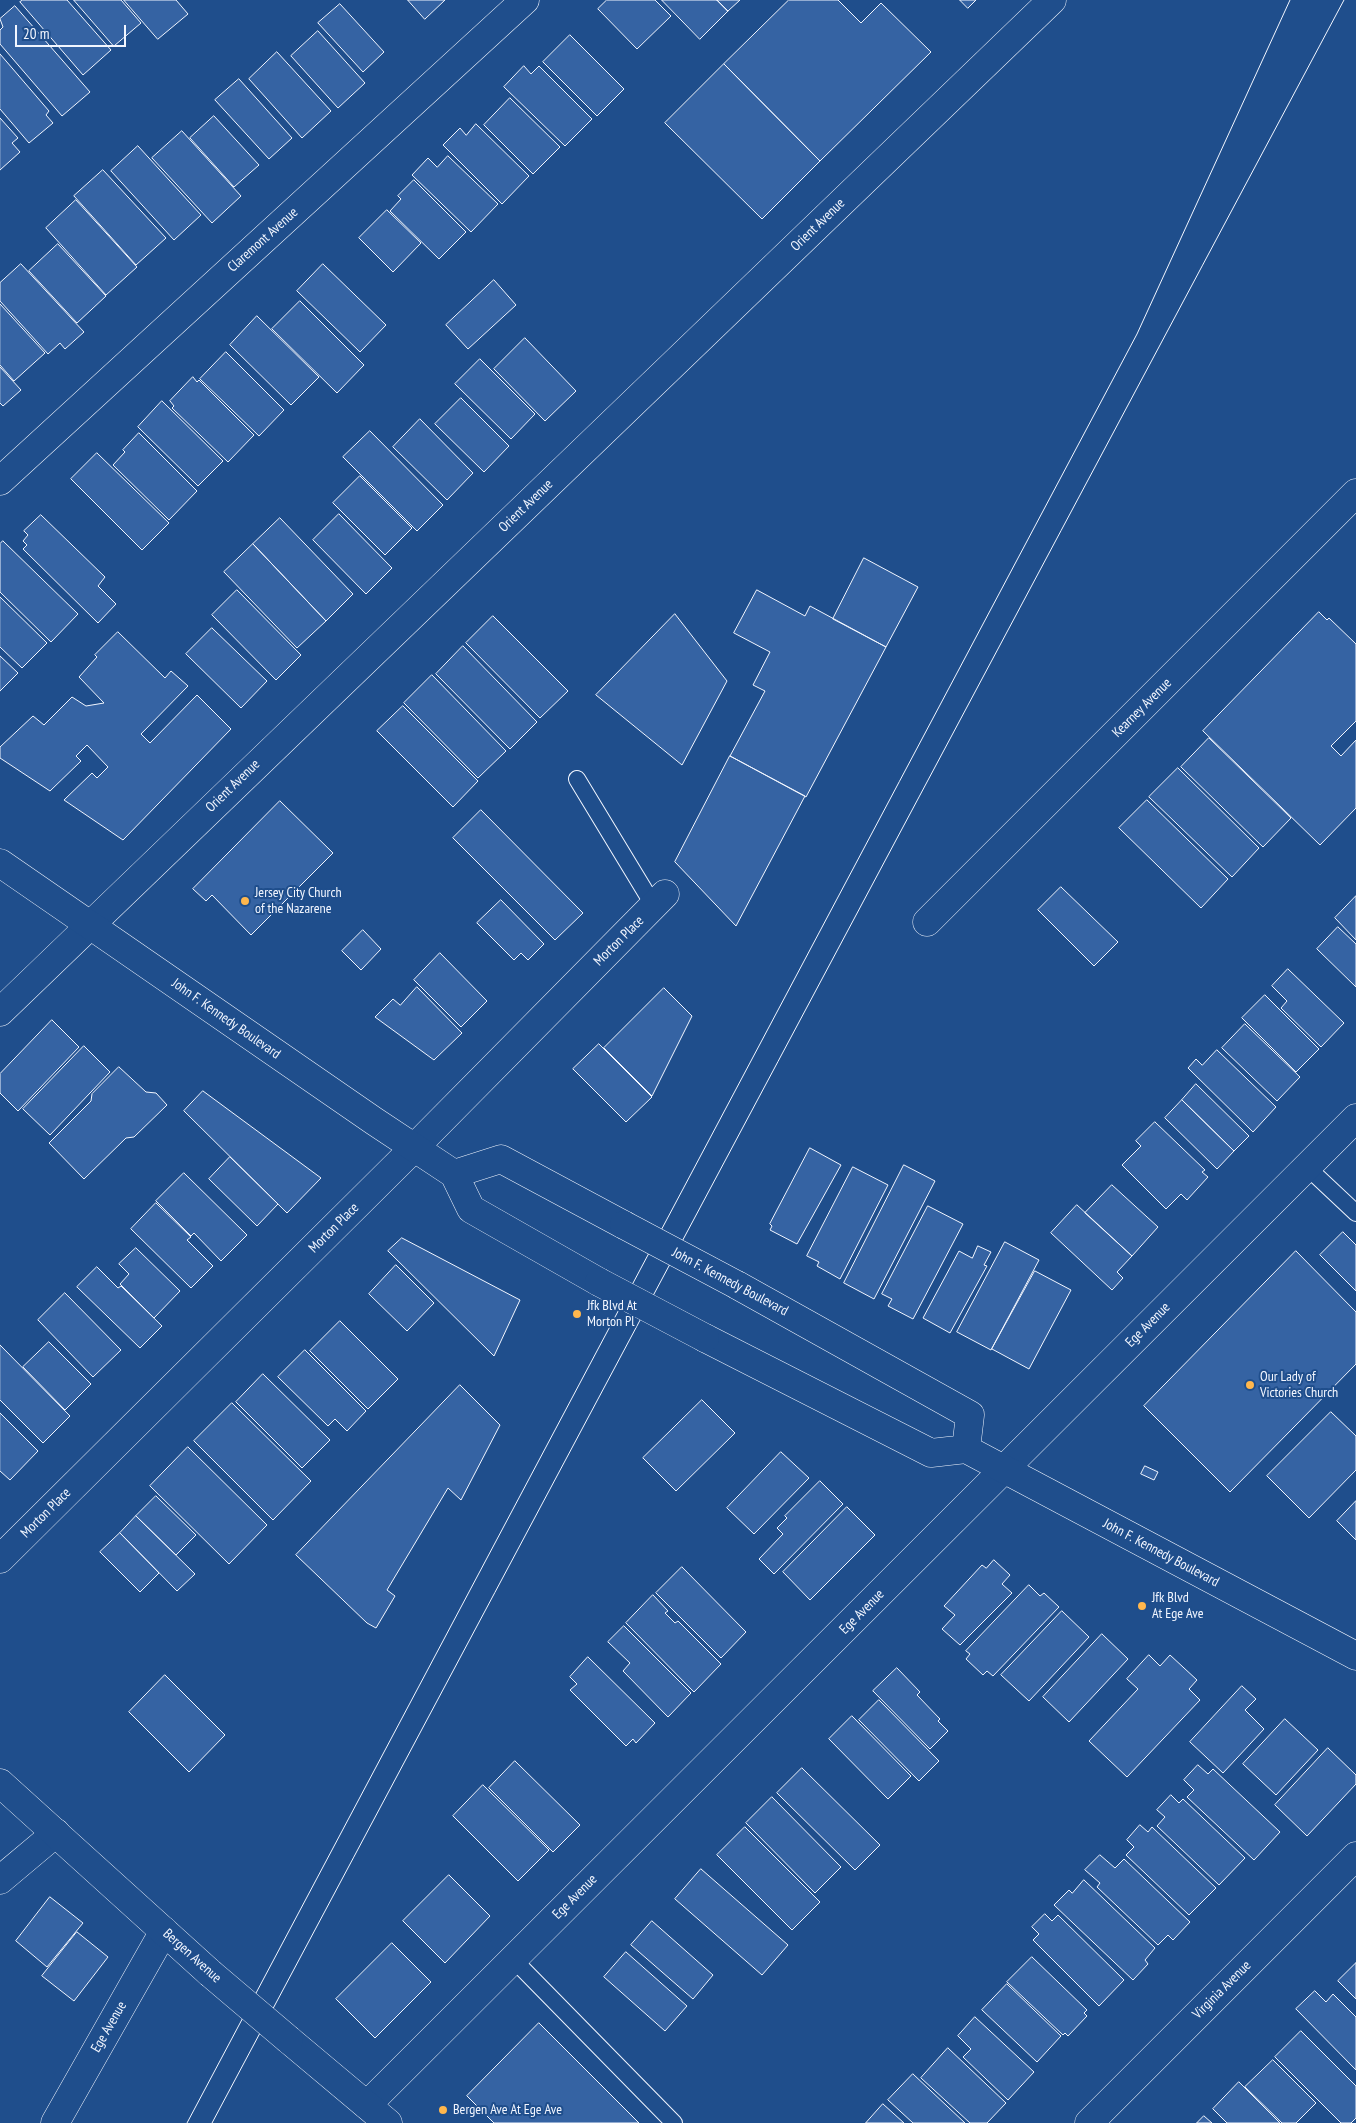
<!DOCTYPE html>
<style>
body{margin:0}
#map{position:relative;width:1356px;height:2123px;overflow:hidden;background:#1f4e8c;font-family:"PT Sans Narrow",sans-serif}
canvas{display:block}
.scale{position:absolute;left:15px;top:25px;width:111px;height:22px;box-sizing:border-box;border:2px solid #f2f6ff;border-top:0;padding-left:6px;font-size:15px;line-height:18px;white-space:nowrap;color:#f2f6ff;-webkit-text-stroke:4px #1f4e8c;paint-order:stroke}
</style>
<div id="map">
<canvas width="1356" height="2123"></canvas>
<div class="scale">20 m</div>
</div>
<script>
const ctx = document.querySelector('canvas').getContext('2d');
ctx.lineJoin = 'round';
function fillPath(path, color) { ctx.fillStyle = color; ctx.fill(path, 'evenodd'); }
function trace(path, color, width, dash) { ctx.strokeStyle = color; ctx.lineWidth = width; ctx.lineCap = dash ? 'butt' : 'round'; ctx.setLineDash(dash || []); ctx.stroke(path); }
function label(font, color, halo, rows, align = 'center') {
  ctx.font = font + ' "PT Sans Narrow",sans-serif'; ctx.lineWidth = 4; ctx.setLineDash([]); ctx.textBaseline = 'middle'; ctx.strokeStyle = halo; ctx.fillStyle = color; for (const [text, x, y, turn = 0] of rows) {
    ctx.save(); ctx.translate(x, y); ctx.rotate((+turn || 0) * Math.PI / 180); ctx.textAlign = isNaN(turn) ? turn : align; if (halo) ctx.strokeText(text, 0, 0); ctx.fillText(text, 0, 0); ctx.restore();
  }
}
const building = new Path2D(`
 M23,0H67L111,50L83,75L20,2Z
 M74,0H121L141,23L114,46Z
 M124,0H176L188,14L158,39Z
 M408,0H445L425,19Z
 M607,0H655L671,16L637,49L598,9Z
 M662,0H717L728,11L700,39Z
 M717,0H740L728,11Z
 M789,0H838L861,23L881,3L931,52L820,161L724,64Z
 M960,0H976L968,8Z
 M340,4L384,52L363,72L318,23Z
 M15,6L90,92L62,116L0,44V30L3,27L0,19Z
 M318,31L365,83L338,108L291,56Z
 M570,35L624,89L597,116L543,62Z
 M277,52L331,111L302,138L249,79Z
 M0,54L49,111L46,115L53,123L29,143L0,109Z
 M724,64L820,161L762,219L665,123Z
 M524,66L531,74L539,66L592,119L565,146L504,87Z
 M239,79L292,138L269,159L215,100Z
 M510,98L560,147L533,174L484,125Z
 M214,116L259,165L234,187L190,138Z
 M0,118L18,138L12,143L20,152L0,170Z
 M476,124L529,176L502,204L443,145L460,128L466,135Z
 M182,131L241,196L212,223L152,158Z
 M138,146L201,215L174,240L111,171Z
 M448,156L498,204L471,232L412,175L428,158L437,167Z
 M103,170L166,238L136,265L74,196Z
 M414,180L466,232L439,259L390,211L401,199L398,196Z
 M76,200L137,267L106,295L46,228Z
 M387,210L421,243L393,272L359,238Z
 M58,244L106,296L77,323L29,271Z
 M21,264L84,332L65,349L60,343L48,354L0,301V283Z
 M323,264L386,325L360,352L297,291Z
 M494,280L516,305L468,349L446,325Z
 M300,301L364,365L337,393L272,329Z
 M0,304L45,353L14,381L0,365Z
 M257,316L319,377L291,405L230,345Z
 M525,338L576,391L545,421L494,369Z
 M226,352L284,410L259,436L200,379Z
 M480,359L535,414L511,439L455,384Z
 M0,367L21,390L3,406L0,403Z
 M193,377L197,382L199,380L254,435L228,462L172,408L174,406L170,401Z
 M461,398L509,446L484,472L435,424Z
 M162,401L223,461L198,486L138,427Z
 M420,419L473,473L447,500L393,447Z
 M370,431L443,505L417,531L343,457Z
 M139,433L197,491L169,520L113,465L125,452L123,450Z
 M97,453L169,523L142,550L71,479Z
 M360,476L412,528L385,555L333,503Z
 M339,514L392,568L366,594L313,540Z
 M41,515L105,577L98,586L116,604L98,623L23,549L27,545L23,541L28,535L24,531Z
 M280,518L353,594L326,621L253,544Z
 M3,541L78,614L51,642L0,592V544Z
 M253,544L326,621L297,648L224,572Z
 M864,558L918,587L886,647L833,619Z
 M237,590L301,655L276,680L212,615Z
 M757,590L805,616L810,606L886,647L806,797L730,756L765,691L753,685L770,652L734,633Z
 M0,597L47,643L22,668L0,647Z
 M1319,612L1327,620L1329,618L1356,644V721L1331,746L1341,756L1356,740V808L1320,845L1203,731Z
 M675,614L727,681L682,765L596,695Z
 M493,616L568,691L540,718L466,643Z
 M212,628L267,681L241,708L186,654Z
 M118,632L165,678L171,671L188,686L141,734L150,743L197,695L231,729L123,840L64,800L92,773L97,778L108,767L87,745L76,756L81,761L50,791L0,758V747L33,716L44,725L72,697L86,706L104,703L79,677L97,657L95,655Z
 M463,646L537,722L510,749L436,674Z
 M0,656L18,673L0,691Z
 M432,675L506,751L478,778L404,703Z
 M403,706L478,781L453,807L377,731Z
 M1209,738L1291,818L1263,847L1181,767Z
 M730,756L805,796L736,926L675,862Z
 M1178,768L1259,848L1232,877L1149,797Z
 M1147,800L1228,879L1201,908L1119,828Z
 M280,801L333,853L251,935L212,895L206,901L193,889Z
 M481,810L583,913L555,940L453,838Z
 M1061,887L1118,942L1094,966L1038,910Z
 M1356,896V940L1335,918Z
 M501,900L544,944L528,960L521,953L514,960L477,923Z
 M1338,927L1356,944V987L1317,949Z
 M363,930L381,949L361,970L342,951Z
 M440,953L487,1001L461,1027L414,980Z
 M1288,969L1344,1023L1321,1047L1281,1008L1287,1001L1272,986Z
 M417,987L462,1033L434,1060L375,1017L393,999L400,1005Z
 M664,988L692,1016L652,1096L604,1048Z
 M1265,995L1319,1049L1296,1072L1242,1018Z
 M52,1020L79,1047L18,1111L0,1093V1074Z
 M1245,1024L1300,1077L1277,1101L1222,1048Z
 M599,1044L652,1097L626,1122L573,1069Z
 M84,1046L110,1072L50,1135L23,1109Z
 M1217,1050L1276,1107L1253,1132L1188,1068L1196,1059L1202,1065Z
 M119,1067L146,1092L156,1093L167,1105L134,1137L126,1138L84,1179L49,1143L91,1101L92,1094Z
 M1196,1084L1249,1136L1234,1151L1182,1100Z
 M203,1091L321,1178L287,1213L184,1111Z
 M1182,1100L1234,1151L1217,1169L1165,1118Z
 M1155,1122L1205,1170L1202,1172L1208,1177L1187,1200L1181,1194L1166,1209L1122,1165L1141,1146L1136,1141Z
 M810,1148L841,1165L797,1244L770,1230L772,1226L770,1224Z
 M230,1157L278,1204L257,1226L209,1179Z
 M904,1165L935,1181L874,1299L844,1283Z
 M853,1167L888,1185L840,1279L817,1266L819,1262L807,1256Z
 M184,1173L247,1235L221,1261L194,1233L191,1236L156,1201Z
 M1112,1185L1158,1227L1132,1256L1085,1213Z
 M156,1203L191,1237L187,1240L213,1266L191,1288L131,1229Z
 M1077,1205L1132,1256L1117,1272L1123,1278L1112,1290L1051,1233Z
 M928,1206L963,1224L913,1319L888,1306L892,1299L882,1294Z
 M1343,1232L1356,1245V1291L1320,1255Z
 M402,1238L520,1300L494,1356L388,1251Z
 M1005,1242L1039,1260L991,1350L957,1332Z
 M978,1246L991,1252L984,1265L987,1266L950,1333L923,1318L959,1251L972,1258Z
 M136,1248L180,1291L154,1318L120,1284L129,1274L119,1264Z
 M1296,1251L1356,1312V1364L1230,1492L1144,1406Z
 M396,1265L434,1303L407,1331L369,1294Z
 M97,1267L118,1288L121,1286L162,1326L140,1348L77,1287Z
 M1035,1271L1071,1290L1029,1369L992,1349Z
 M65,1293L121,1350L93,1377L38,1320Z
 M340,1321L398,1379L368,1409L310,1351Z
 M49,1342L91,1384L65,1410L23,1367Z
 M0,1345L70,1416L43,1443L0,1400Z
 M305,1350L366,1411L347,1431L335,1419L328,1426L278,1377Z
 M263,1374L330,1440L302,1468L236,1402Z
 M460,1385L500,1425L461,1500L448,1488L387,1590L395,1596L376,1628L367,1623L296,1555Z
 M702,1400L735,1433L676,1491L643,1458Z
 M232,1403L311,1481L273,1520L194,1441Z
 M1331,1412L1356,1436V1470L1309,1518L1267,1476Z
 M0,1413L38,1451L10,1480L0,1471Z
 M188,1447L267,1525L229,1564L150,1486Z
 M781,1452L809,1478L754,1534L727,1508Z
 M1145,1466L1158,1472L1154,1480L1141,1474Z
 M820,1481L843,1504L774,1574L759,1559L783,1534L777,1528L787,1518L785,1516Z
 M156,1496L196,1535L176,1555L136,1516Z
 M1356,1501V1540L1337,1521Z
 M847,1507L875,1535L810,1600L783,1572Z
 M136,1516L195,1574L177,1591L120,1533Z
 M120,1533L159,1573L140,1592L100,1552Z
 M994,1560L1010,1575L1002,1584L1012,1593L960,1645L942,1629L955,1615L944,1606L982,1565L986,1568Z
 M682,1567L746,1632L721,1658L656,1593Z
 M1029,1585L1040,1596L1044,1593L1059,1607L993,1676L987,1671L983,1675L966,1659L970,1654L966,1651Z
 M653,1595L668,1611L665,1613L675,1623L678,1621L721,1664L694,1692L626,1623Z
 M1062,1611L1089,1637L1029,1701L1001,1675Z
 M624,1626L691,1693L668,1717L623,1671L630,1663L608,1642Z
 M1102,1634L1128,1659L1069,1722L1043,1697Z
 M1149,1655L1160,1666L1170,1655L1197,1680L1189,1689L1200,1700L1127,1777L1089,1741L1138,1689L1127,1679Z
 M588,1657L655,1723L636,1743L633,1739L626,1746L570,1690L577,1684L570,1677Z
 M897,1668L920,1692L917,1695L940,1719L938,1721L948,1731L930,1749L873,1691Z
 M165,1675L225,1735L189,1772L129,1712Z
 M1242,1686L1256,1699L1245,1710L1264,1729L1223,1773L1190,1742Z
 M879,1700L939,1761L919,1781L859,1720Z
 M852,1716L911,1776L888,1799L829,1739Z
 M1285,1719L1318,1750L1276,1795L1243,1764Z
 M1328,1748L1356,1775V1784L1307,1836L1275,1805Z
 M515,1761L580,1825L553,1852L489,1788Z
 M1198,1765L1208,1774L1213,1769L1280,1832L1254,1860L1187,1797L1194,1790L1184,1780Z
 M802,1768L880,1845L855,1870L777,1793Z
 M483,1785L549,1850L518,1881L453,1816Z
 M1171,1795L1179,1803L1183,1799L1245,1858L1219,1885L1157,1826L1165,1817L1157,1810Z
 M772,1797L841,1867L815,1893L746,1823Z
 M1140,1825L1148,1832L1152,1827L1216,1888L1189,1915L1126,1855L1134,1847L1127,1840Z
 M745,1827L820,1902L792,1930L717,1855Z
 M1100,1855L1115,1868L1124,1859L1190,1922L1173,1940L1168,1935L1158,1945L1097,1887L1100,1883L1085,1870Z
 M701,1869L788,1945L762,1975L675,1899Z
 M449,1875L490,1916L445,1963L403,1921Z
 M1084,1880L1155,1948L1145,1960L1148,1964L1133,1980L1054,1905L1069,1890L1072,1893Z
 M50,1897L83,1923L47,1967L16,1941Z
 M1045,1914L1052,1921L1058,1915L1124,1980L1099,2006L1033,1940L1039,1934L1032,1927Z
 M652,1921L713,1975L693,1999L631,1945Z
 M77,1932L108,1957L74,2001L42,1976Z
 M392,1943L431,1982L375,2038L336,1999Z
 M626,1952L687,2006L665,2031L604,1977Z
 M1032,1957L1087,2010L1084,2013L1087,2016L1068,2036L1065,2033L1063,2035L1007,1982Z
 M1356,1963V1999L1338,1981Z
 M1007,1984L1061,2036L1037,2062L982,2010Z
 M1315,1991L1326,2002L1333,1994L1356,2017V2070L1296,2009Z
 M975,2017L1034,2072L1008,2100L963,2057L971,2049L958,2036Z
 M539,2023L639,2123H494L467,2096Z
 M1301,2031L1356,2086V2118L1351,2123H1341L1275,2057Z
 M948,2048L1006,2103L987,2123H970L921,2078Z
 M1273,2060L1316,2103L1296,2123H1282L1245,2087Z
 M913,2074L965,2123H913L888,2100Z
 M1239,2082L1280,2123H1227L1213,2109Z
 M883,2104L904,2123H866Z
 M1204,2116L1212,2123H1197Z`);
const lane = new Path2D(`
 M577,779L654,906
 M1307,1167L1356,1213
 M513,1959L674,2123`);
const street = new Path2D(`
 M0,481L525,0
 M927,922L1356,493
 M0,1012L1052,0
 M0,1559L414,1148L665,894
 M0,1880L56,1833
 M367,2105L1356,1118
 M55,2123L164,1931
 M1089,2123L1356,1856`);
const secondary = new Path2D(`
 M0,1783L210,1973
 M289,2040L388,2123`);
const primary = new Path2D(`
 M0,863L374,1121L454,1174L471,1209L599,1282
 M454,1174L501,1159L624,1225
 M737,1285L970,1415L966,1449
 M705,1338L931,1453L966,1449L1356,1656`);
const tram = new Path2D(`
 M187,2123L1137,334L1290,0
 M212,2123L1344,0`);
const secondaryBridge = new Path2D(`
 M210,1973L289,2040`);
const primaryBridge = new Path2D(`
 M624,1225L737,1285
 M599,1282L705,1338`);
const markers = [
 [245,901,5,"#ffb74d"],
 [577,1314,5,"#ffb74d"],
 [1250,1385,5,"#ffb74d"],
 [1142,1606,5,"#ffb74d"],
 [443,2110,5,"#ffb74d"]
];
const streetNames = [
 ["Orient Avenue",818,225,-44],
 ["Claremont Avenue",263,240,-42],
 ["Orient Avenue",526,506,-44],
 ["Kearney Avenue",1142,708,-45],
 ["Orient Avenue",233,786,-44],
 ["Morton Place",619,941,-45],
 ["John F. Kennedy Boulevard",226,1019,35],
 ["Morton Place",334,1228,-45],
 ["John F. Kennedy Boulevard",730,1282,28],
 ["Ege Avenue",1148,1325,-45],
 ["Morton Place",46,1513,-45],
 ["John F. Kennedy Boulevard",1161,1553,28],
 ["Ege Avenue",862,1612,-45],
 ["Ege Avenue",575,1897,-45],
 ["Bergen Avenue",192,1956,42],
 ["Virginia Avenue",1222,1990,-45],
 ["Ege Avenue",109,2027,-60]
];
const poiNames = [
 ["Jersey City Church",255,893],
 ["of the Nazarene",255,909],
 ["Jfk Blvd At",587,1306],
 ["Morton Pl",587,1322],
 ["Our Lady of",1260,1377],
 ["Victories Church",1260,1393],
 ["Jfk Blvd",1152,1598],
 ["At Ege Ave",1152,1614],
 ["Bergen Ave At Ege Ave",453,2110]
];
fillPath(building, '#3563a3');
trace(building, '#f2f6ff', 1);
trace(lane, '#f2f6ff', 18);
trace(street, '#f2f6ff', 29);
trace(secondary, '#f2f6ff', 29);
trace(primary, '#f2f6ff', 29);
trace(lane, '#1f4e8c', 16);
trace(street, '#1f4e8c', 28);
trace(secondary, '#1f4e8c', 28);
trace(primary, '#1f4e8c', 28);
trace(tram, '#f2f6ff', 1);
trace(secondaryBridge, '#f2f6ff', 29, []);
trace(primaryBridge, '#f2f6ff', 29, []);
trace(secondaryBridge, '#1f4e8c', 28);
trace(primaryBridge, '#1f4e8c', 28);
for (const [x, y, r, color] of markers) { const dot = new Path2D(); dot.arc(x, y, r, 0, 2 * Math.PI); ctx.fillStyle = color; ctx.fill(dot); trace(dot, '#1f4e8c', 2); }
label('14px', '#f2f6ff', '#1f4e8c', streetNames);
label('14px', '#f2f6ff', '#1f4e8c', poiNames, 'left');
</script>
